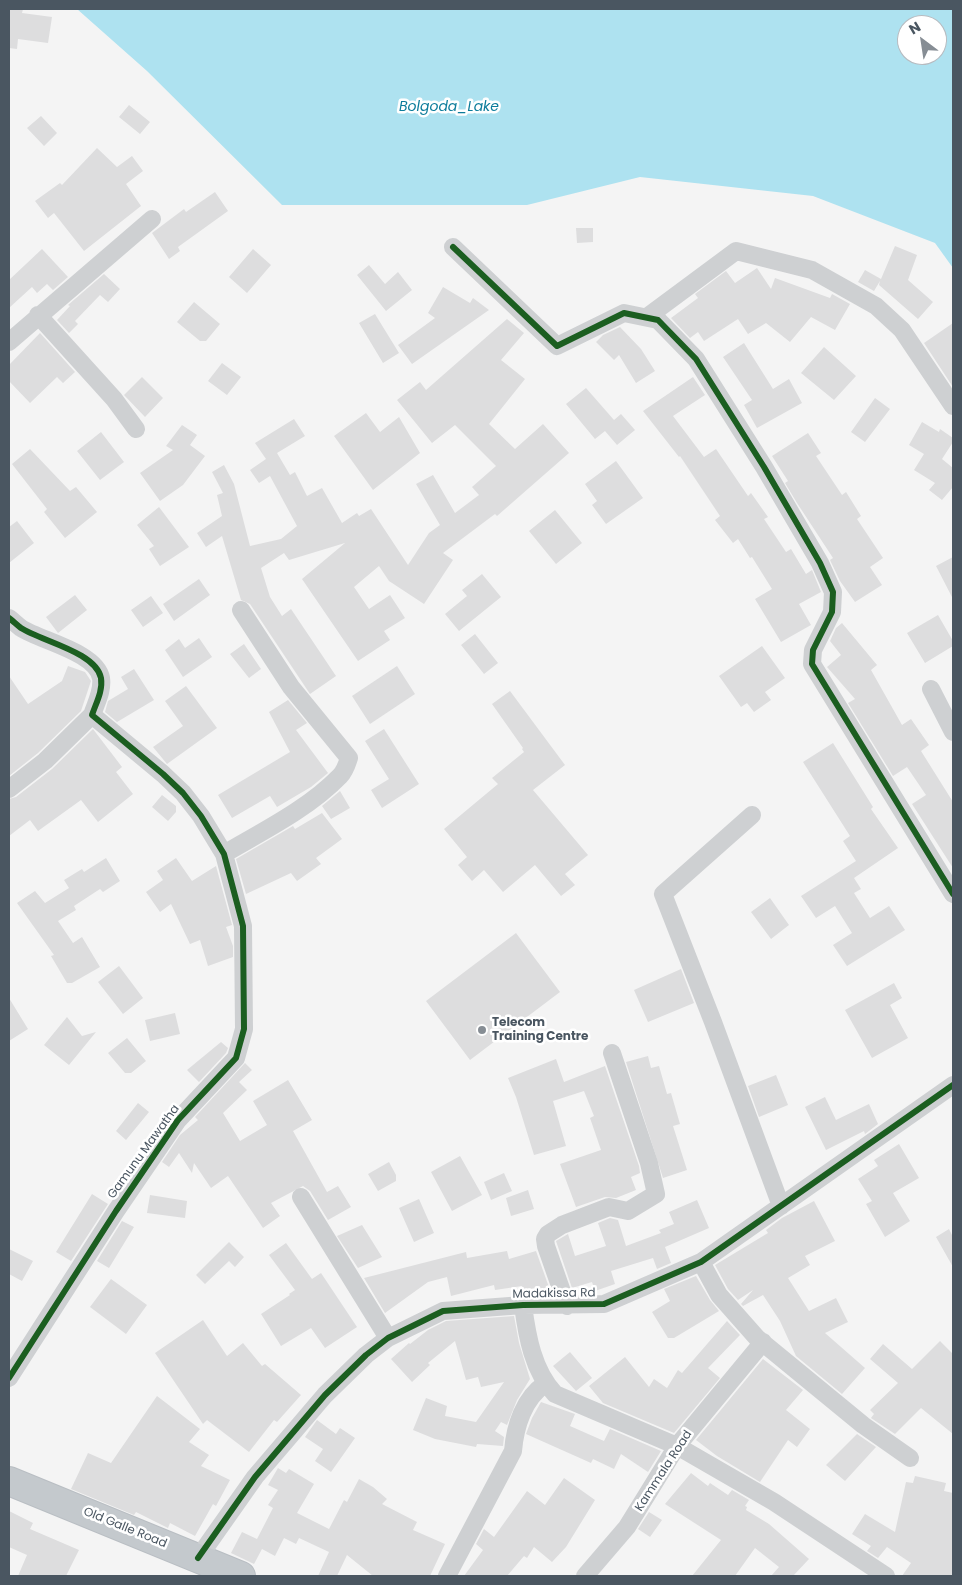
<!DOCTYPE html>
<style>
body{margin:0}
#map{position:relative;width:962px;height:1585px;overflow:hidden;background:#f4f4f4;font-family:Poppins,sans-serif}
canvas{display:block}
.frame{position:absolute;inset:0;border:10px solid #4a5661;pointer-events:none}
.north{position:absolute;left:897px;top:15px;width:50px;height:50px;box-sizing:border-box;background:#fff;border:1px solid #b7bbc0;border-radius:50%;rotate:329deg;font-size:14px;font-weight:700;line-height:20px;text-align:center;color:#4a5661}
.north::after{content:'';display:block;margin:auto;width:18px;height:22px;background:#868d94;clip-path:polygon(50% 0,100% 100%,50% 72%,0 100%)}
</style>
<div id="map">
<canvas width="962" height="1585"></canvas>
<div class="frame"></div>
<div class="north">N</div>
</div>
<script>
const ctx = document.querySelector('canvas').getContext('2d');
ctx.lineJoin = 'round';
function fillPath(path, color) { ctx.fillStyle = color; ctx.fill(path, 'evenodd'); }
function trace(path, color, width, dash) { ctx.strokeStyle = color; ctx.lineWidth = width; ctx.lineCap = dash ? 'butt' : 'round'; ctx.setLineDash(dash || []); ctx.stroke(path); }
function label(font, color, halo, rows, align = 'center') {
  ctx.font = font + ' Poppins,sans-serif'; ctx.lineWidth = 5; ctx.setLineDash([]); ctx.textBaseline = 'middle'; ctx.strokeStyle = halo; ctx.fillStyle = color; for (const [text, x, y, turn = 0] of rows) {
    ctx.save(); ctx.translate(x, y); ctx.rotate((+turn || 0) * Math.PI / 180); ctx.textAlign = isNaN(turn) ? turn : align; if (halo) ctx.strokeText(text, 0, 0); ctx.fillText(text, 0, 0); ctx.restore();
  }
}
const water = new Path2D(`
 M77,9H953V268L935,243L813,196L640,177L527,205H282L147,71ZM907,25H937V55H907Z`);
const building = new Path2D(`
 M9,9H23L22,13L52,17L48,43L18,39L17,49L9,48Z
 M129,105L150,122L140,134L119,117Z
 M41,116L57,133L44,146L27,128Z
 M97,148L117,167L132,156L143,171L126,184L141,206L84,251L54,213L48,218L35,201L60,183L62,185Z
 M215,192L228,211L178,247L180,251L169,259L152,233L184,209L186,212Z
 M576,228H593V242L577,243Z
 M895,246L917,255L908,280L933,302L918,319L879,285L880,281L874,291L858,282L865,270L881,279Z
 M42,249L68,277L53,290L47,284L37,293L32,287L9,308V280Z
 M253,249L271,265L247,293L229,277Z
 M369,265L385,284L398,272L412,290L386,311L357,275Z
 M757,268L771,289L775,278L830,298L832,294L850,304L835,330L811,317L790,342L766,323L748,334L738,319L704,341L698,332L690,338L671,318L698,298L695,294L726,271L735,283Z
 M104,274L120,289L108,302L100,295L75,321L78,324L69,333L57,320L70,306L68,305Z
 M443,287L470,303L473,298L489,310L412,364L398,345L435,318L428,313Z
 M194,302L220,324L206,341H200L177,322Z
 M375,314L399,353L383,363L359,323Z
 M507,319L524,333L501,360L525,379L489,424L515,449L543,424L569,453L497,516L495,514L443,553L453,560L424,604L389,581L379,566L354,587L369,609L390,595L405,618L384,631L390,640L358,661L302,579L345,543L289,560L284,553L261,568L270,597L282,616L291,609L336,676L310,694L250,604L241,600L222,536L206,547L197,533L222,516L217,495L223,493L212,472L224,465L234,484L250,546L281,539L297,526L270,476L259,483L250,470L266,459L255,443L294,419L305,436L277,453L290,475L295,472L307,496L322,488L342,523L357,513L359,516L371,509L408,565L429,533L440,525L416,484L433,475L455,513L479,495L472,487L496,466L455,425L432,443L397,400L420,382L426,390Z
 M953,323V387L924,343Z
 M620,327L641,349L655,371L636,383L619,355L614,360L596,342L603,335Z
 M40,333L75,372L63,383L57,377L30,403L9,381V365Z
 M744,343L773,389L789,379L802,403L757,428L744,405L752,400L723,357Z
 M824,347L856,376L834,400L801,373Z
 M222,363L241,377L227,395L208,381Z
 M142,377L163,398L145,417L124,395Z
 M693,377L705,395L673,416L704,457L716,449L748,496L751,493L768,517L764,519L786,552L791,549L806,574L812,570L821,592L799,604L811,625L781,642L755,599L772,589L752,557L750,558L738,539L733,543L715,520L720,516L680,456L679,457L643,411Z
 M586,388L614,420L621,414L635,430L617,445L605,431L595,439L566,404Z
 M875,398L890,409L865,442L851,432Z
 M366,413L380,432L399,417L420,453L373,490L334,436Z
 M922,422L939,432L940,429L953,438V442L942,459L953,468V487L942,500L929,490L935,483L914,470L924,454L909,445Z
 M182,425L197,435L190,445L205,456L183,485L160,501L140,473L173,450L166,446Z
 M101,432L124,462L100,480L77,451Z
 M808,433L821,453L816,456L842,495L846,492L861,516L857,519L883,558L870,567L882,585L855,602L840,581L830,560L833,558L797,503L785,483L788,481L772,456Z
 M30,449L70,491L76,487L97,512L65,538L44,512L47,509L12,464Z
 M616,461L643,498L606,524L592,505L597,501L585,484Z
 M159,507L189,547L160,566L149,549L154,546L137,525Z
 M555,510L582,543L556,564L529,531Z
 M17,521L34,543L9,563V527Z
 M953,557V599L936,566Z
 M482,574L501,597L459,631L445,614L467,596L462,590Z
 M199,579L210,595L174,621L163,604Z
 M75,595L87,610L58,633L46,617Z
 M151,596L163,613L143,627L131,610Z
 M938,615L953,641V646L925,663L907,633Z
 M842,623L877,665L871,670L902,725L911,719L929,745L921,751L953,802V868L912,804L926,795L907,767L893,776L848,703L855,699L827,667L841,655L830,641L836,628Z
 M475,634L498,663L484,674L461,645Z
 M199,638L212,657L183,677L165,650L179,639L185,648Z
 M244,644L261,669L249,678L230,654Z
 M762,646L785,678L765,692L771,700L754,712L747,703L741,707L719,676Z
 M68,666L85,672L91,681L81,711L38,753L9,776V676L28,704L62,681Z
 M397,666L415,694L370,724L352,696Z
 M134,669L154,700L117,722L105,712L108,701L128,689L121,677Z
 M186,686L217,728L167,764L153,747L183,726L165,701Z
 M510,691L565,765L533,790L588,855L565,874L575,885L561,896L535,865L503,892L484,870L472,881L458,865L467,857L444,829L498,784L492,778L524,752L522,749L523,748L492,704Z
 M288,700L307,723L296,730L328,773L311,787L277,807L270,796L232,818L218,795L290,752L269,712Z
 M93,729L122,767L116,772L133,794L98,822L81,800L38,831L30,820L9,836V799L16,797L52,769Z
 M384,729L419,784L382,808L371,790L389,779L365,741Z
 M833,743L873,807L871,809L898,848L854,878L861,889L854,893L870,918L889,906L905,930L847,966L833,945L852,933L835,906L816,918L801,896L856,861L843,841L850,836L803,762Z
 M340,791L350,808L331,819L322,806Z
 M162,795L176,806V812L168,821L152,807Z
 M322,813L342,839L316,858L321,864L297,881L291,873L246,894L236,859L293,826L295,829Z
 M106,858L120,881L103,892L100,889L74,906L76,910L58,921L73,943L82,937L100,967L72,983H67L51,956L54,955L17,903L35,891L45,903L69,888L64,880L82,869L84,872Z
 M176,858L192,881L216,866L232,925L226,927L233,946V957L208,966L200,940L190,944L171,904L160,912L146,892L163,880L157,871Z
 M770,898L789,925L771,939L751,912Z
 M516,933L560,992L470,1060L426,1001Z
 M119,966L143,998L123,1014L98,982Z
 M681,969L694,1003L648,1022L634,990Z
 M894,983L902,998L890,1005L908,1038L872,1058L845,1010Z
 M9,998L28,1029L9,1041Z
 M175,1013L180,1034L150,1041L145,1020Z
 M67,1017L82,1036L96,1032L69,1065L44,1045Z
 M127,1038L146,1061L131,1073H125L108,1053Z
 M221,1042L228,1048L226,1053L199,1082L187,1070Z
 M648,1056L651,1068L659,1066L667,1094L671,1093L680,1124L673,1126L687,1170L663,1178L626,1062Z
 M556,1059L564,1082L605,1066L639,1166L640,1173L631,1177L636,1190L616,1198L605,1197L576,1207L560,1164L601,1150L590,1118L594,1116L584,1091L553,1101L566,1146L534,1155L516,1097L508,1078Z
 M245,1063L252,1070L239,1082L247,1090L223,1113L240,1141L267,1125L253,1101L288,1080L312,1120L293,1131L327,1192L338,1186L351,1207L328,1220L310,1191L303,1186L271,1203L280,1216L263,1228L228,1176L211,1188L194,1163L192,1173L179,1153L169,1167L162,1162L180,1135L198,1120L195,1117Z
 M776,1075L788,1105L759,1117L748,1086Z
 M825,1097L836,1120L869,1104L878,1124L865,1134L864,1131L826,1150L805,1107Z
 M138,1103L149,1112L126,1140L116,1131Z
 M899,1144L919,1178L893,1193L910,1221L885,1237L866,1204L872,1201L858,1179L878,1166L874,1160Z
 M460,1156L482,1195L452,1211L431,1172Z
 M389,1162L396,1175V1181L378,1191L368,1174Z
 M504,1173L512,1191L491,1200L484,1182Z
 M528,1190L534,1209L511,1216L506,1198Z
 M92,1194L108,1204L71,1261L56,1252Z
 M150,1195L187,1201L185,1218L147,1213Z
 M419,1199L434,1233L414,1242L399,1208Z
 M697,1200L709,1228L665,1247L671,1263L657,1269L653,1258L611,1271L615,1284L595,1291L592,1282L572,1288L556,1241L568,1234L575,1256L606,1246L598,1223L610,1218L618,1220L626,1246L661,1233L659,1230L674,1224L669,1212Z
 M814,1201L835,1241L805,1256L810,1265L788,1278L809,1311L836,1298L848,1322L825,1333L865,1368L842,1394L796,1356L780,1321L763,1295L743,1306L741,1304L753,1290L738,1300L728,1289L715,1265L768,1233L766,1230L782,1218Z
 M122,1221L134,1227L109,1268L97,1261Z
 M362,1225L382,1257L358,1268L337,1236Z
 M949,1229L953,1237V1267L936,1237Z
 M229,1242L244,1257L235,1267L229,1261L205,1284L196,1275Z
 M286,1243L312,1279L321,1273L357,1327L325,1348L311,1328L281,1346L261,1314L290,1295L289,1294L295,1290L269,1255Z
 M9,1249L33,1261L22,1281L9,1274Z
 M507,1251L509,1259L536,1251L550,1290L537,1294H524L522,1286L495,1290L494,1285L451,1296L447,1277L428,1282L385,1313L364,1278L466,1252L467,1258Z
 M696,1276L710,1300L719,1311L674,1338H668L652,1312L670,1301L664,1289Z
 M111,1279L147,1305L126,1334L90,1307Z
 M514,1316L519,1343L530,1379L517,1400L507,1425L501,1422L495,1431L504,1437L503,1446L477,1444L476,1447L435,1439L413,1430L426,1398L447,1406L445,1416L476,1422L504,1382L481,1387L478,1377L466,1380L455,1341L428,1363L430,1365L412,1382L391,1359L409,1343L410,1344L428,1330L446,1321Z
 M203,1320L227,1356L243,1343L262,1366L265,1364L301,1395L277,1422L274,1420L249,1452L207,1420L203,1424L155,1353Z
 M727,1321L740,1335L708,1368L720,1378L674,1433L603,1403L589,1386L625,1357L649,1387L654,1379L667,1388L678,1370L682,1373Z
 M940,1341L953,1354V1434L921,1408L895,1434L871,1418L874,1414L870,1410L898,1383L870,1359L883,1344L912,1369Z
 M570,1352L592,1378L576,1391L553,1366Z
 M763,1359L803,1390L786,1410L810,1429L797,1447L788,1440L760,1482L717,1456L696,1440Z
 M157,1396L200,1429L189,1442L209,1455L201,1466L230,1480L216,1506L213,1504L195,1536L170,1523L168,1528L136,1512L134,1515L71,1489L88,1453L111,1463Z
 M541,1402L575,1414L570,1426L604,1441L610,1429L661,1451L648,1472L621,1454L614,1469L593,1459L591,1463L526,1434L532,1418Z
 M317,1420L336,1434L340,1428L355,1438L331,1472L315,1461L323,1449L305,1437Z
 M857,1434L876,1447L845,1481L826,1465Z
 M278,1468L286,1473L289,1469L314,1484L297,1513L329,1529L344,1500L347,1502L359,1479L373,1487L387,1499L382,1504L417,1522L413,1530L445,1544L430,1576H373L347,1555L337,1576H318L329,1552L299,1538L296,1544L284,1538L275,1556L262,1549L254,1564L231,1553L242,1532L257,1539L273,1508L268,1505L278,1490L268,1485Z
 M691,1473L708,1486L710,1483L728,1495L732,1490L749,1500L745,1506L747,1507L746,1510L769,1524L809,1559L793,1576H771L779,1567L755,1548L735,1576H692L721,1540L665,1504Z
 M915,1476L946,1483L944,1491L953,1493V1576H902L911,1563L887,1547L878,1558L867,1551L871,1546L852,1534L865,1514L895,1532L906,1482L913,1483Z
 M564,1478L595,1500L566,1547L552,1562L534,1547L527,1558L524,1556L507,1576H464L483,1550L476,1544L484,1529L494,1537L527,1491L545,1505Z
 M9,1511L33,1523L30,1529L79,1550L66,1576H18L27,1555L9,1547Z
 M649,1512L662,1520L650,1537L638,1529Z`);
const minor = new Path2D(`
 M453,247L557,346L624,313L658,320L696,359L764,467L820,563L833,592L832,612L813,650L812,664L953,894
 M38,315L114,399L136,429
 M647,317L736,251L812,270L876,306L902,330L953,406
 M9,342L152,219
 M9,618C13,621 17,625 21,628C41,641 96,652 101,678C103,691 96,703 92,715L163,774L183,793L201,816L224,854L243,926L244,1029L236,1058L178,1120L116,1211L9,1378
 M931,689L953,732
 M9,789L45,761L92,715
 M752,815L663,894L713,1022L781,1206
 M224,854C263,831 308,809 340,776C345,771 347,764 349,758L291,687L241,610
 M301,1197L388,1338
 M701,1262L719,1295L757,1338L863,1425L910,1458
 M523,1305C527,1336 533,1371 555,1394L677,1446L774,1502L886,1576
 M567,1306L546,1246L545,1239L548,1234L562,1225L609,1207L628,1211L656,1194L649,1163L612,1053
 M198,1558L255,1477L325,1395L366,1355L388,1338L443,1311L523,1305L604,1304L701,1262L953,1085
 M447,1576L513,1451C515,1426 524,1398 545,1384
 M585,1576L627,1527L677,1446L763,1342`);
const trunk = new Path2D(`
 M9,1481L241,1576`);
const cycleway = new Path2D(`
 M453,247L557,346L624,313L658,320L696,359L764,467L820,563L833,592L832,612L813,650L812,664L953,894
 M9,618C13,621 17,625 21,628C41,641 96,652 101,678C103,691 96,703 92,715L163,774L183,793L201,816L224,854L243,926L244,1029L236,1058L178,1120L116,1211L9,1378
 M198,1558L255,1477L325,1395L366,1355L388,1338L443,1311L523,1305L604,1304L701,1262L953,1085`);
const markers = [
 [482,1030,5,"#868d94"]
];
const poiNames = [
 ["Telecom",492,1023],
 ["Training Centre",492,1037]
];
const streetNames = [
 ["Gamunu Mawatha",144,1152,-54],
 ["Madakissa Rd",554,1294,-1],
 ["Kammala Road",664,1471,-57],
 ["Old Galle Road",125,1528,22]
];
const waterNames = [
 ["Bolgoda_Lake",449,107]
];
fillPath(water, '#aee2f0');
fillPath(building, '#ddddde');
trace(trunk, '#b9bec3', 30);
trace(minor, '#ced0d2', 18);
trace(trunk, '#c4c9cd', 28);
trace(cycleway, '#1b5e20', 6);
for (const [x, y, r, color] of markers) { const dot = new Path2D(); dot.arc(x, y, r, 0, 2 * Math.PI); ctx.fillStyle = color; ctx.fill(dot); trace(dot, '#fff', 2); }
label('bold 12px', '#4a5661', '#fff', poiNames, 'left');
label('12px', '#4a5661', '#fff', streetNames);
label('italic 14px', '#0c7c9b', '#fff', waterNames);
</script>
